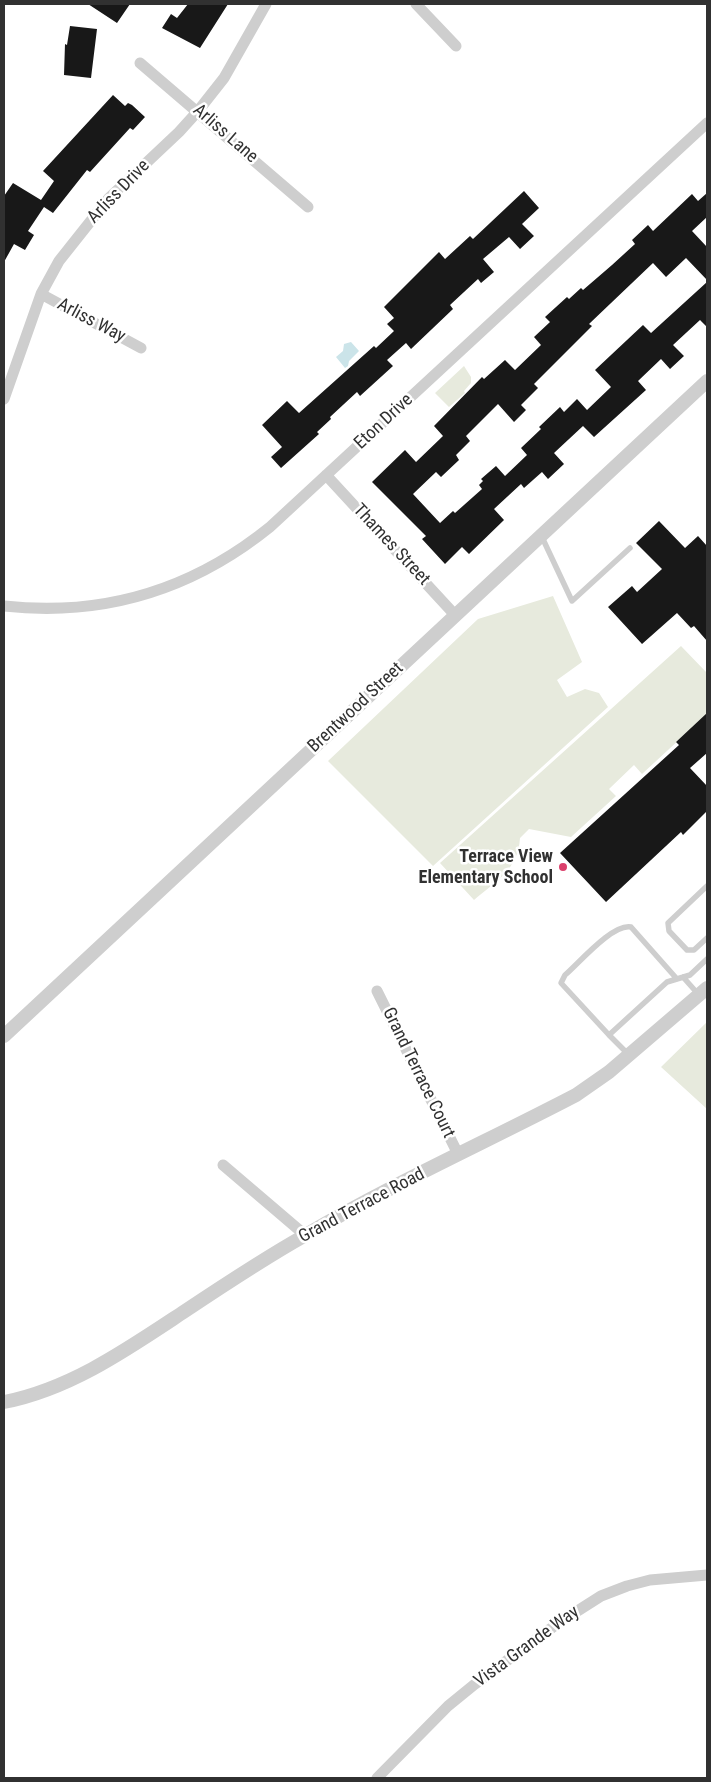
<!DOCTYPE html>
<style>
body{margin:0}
#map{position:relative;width:711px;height:1782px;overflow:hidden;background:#fff;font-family:"Roboto Condensed",sans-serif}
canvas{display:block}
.frame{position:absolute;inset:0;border:5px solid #313131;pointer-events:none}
</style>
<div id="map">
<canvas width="711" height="1782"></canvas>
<div class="frame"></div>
</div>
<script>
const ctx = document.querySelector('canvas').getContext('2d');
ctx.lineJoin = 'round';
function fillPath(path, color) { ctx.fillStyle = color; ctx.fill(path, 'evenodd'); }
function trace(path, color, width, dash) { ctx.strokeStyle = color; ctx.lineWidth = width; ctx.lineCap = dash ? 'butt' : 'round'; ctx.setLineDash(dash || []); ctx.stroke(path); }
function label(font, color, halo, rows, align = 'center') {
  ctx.font = font + ' "Roboto Condensed",sans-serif'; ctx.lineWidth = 5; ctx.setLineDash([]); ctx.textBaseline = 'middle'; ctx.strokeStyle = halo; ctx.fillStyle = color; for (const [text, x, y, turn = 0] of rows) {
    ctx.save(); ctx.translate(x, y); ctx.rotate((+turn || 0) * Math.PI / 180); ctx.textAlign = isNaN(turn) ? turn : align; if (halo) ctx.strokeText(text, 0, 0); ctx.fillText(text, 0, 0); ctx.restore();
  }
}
const green = new Path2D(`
 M464,366L471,377V383L464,391L465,393L449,407L435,393Z
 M553,596L582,662L557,680L567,697L585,689L599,693L608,707L433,866L328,761L478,619Z
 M681,646L707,673V714L642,774L634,765L609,789L616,796L571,837L529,829L520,838C518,870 496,881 474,900L440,863Z
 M707,1022V1109L661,1067Z`);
const water = new Path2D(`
 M351,342L359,351L349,361L348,366L345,368L336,357L343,351L344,344Z`);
const building = new Path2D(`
 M88,4H130L117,23Z
 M188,4H228L200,48L162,28L171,14L177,18Z
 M70,26L97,29L91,78L64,75L65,44L67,45Z
 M113,95L125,106L128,103L132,105L145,117L133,130L130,128L90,172L87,170L53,213L44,207L28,231L34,235L25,250L14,244L4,262V196L13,183L41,200L54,181L43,171Z
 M524,191L539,208L522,224L534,236L520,249L509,237L483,259L494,272L481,283L478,279L450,305L453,309L411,349L406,343L387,360L393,366L360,396L357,392L330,417L331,419L317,432L319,434L281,468L271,457L282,447L262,425L287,401L299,413L374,346L376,348L394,331L387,324L394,318L384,307L439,252L445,259L470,236L473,239Z
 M707,193V217L692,231L707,247V280L686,258L666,277L653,263L589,324L592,326L534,384L538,388L521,405L526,410L514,422L498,404L466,436L470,441L456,455L459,460L441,477L436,472L413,494L440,523L453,511L455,513L482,489L479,485L483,481L481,479L496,466L505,476L527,455L521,448L541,429L539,427L560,407L564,412L577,399L587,410L611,387L595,370L643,325L651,333L707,282V327L700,320L673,345L684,356L670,369L661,359L638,381L646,390L594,437L583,426L554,453L564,464L548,479L542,472L524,488L521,484L494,509L504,520L469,554L462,547L445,564L422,539L426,536L372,482L405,450L416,462L443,436L434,426L482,377L484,379L505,360L515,370L541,345L534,337L550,322L545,317L567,297L569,299L581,288L583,290L612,265L635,244L632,240L648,225L653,231L692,194L698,201Z
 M659,521L685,548L698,536L707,546V641L694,626L691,628L677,613L642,644L608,607L632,586L637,592L662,569L636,543Z
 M707,713V753L690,768L707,786V811L683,835L681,832L606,902L560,853L679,745L676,742Z`);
const service = new Path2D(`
 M541,535L572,601L630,548
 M707,886L668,923L669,931L687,950H694L707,938
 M683,977L699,995
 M677,979L631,927C613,923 579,963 565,975L561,983L609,1035L667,982L690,975L707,959
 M609,1035L629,1055`);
const minor = new Path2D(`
 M416,4L456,46
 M140,63L308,207
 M41,294L141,348
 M4,399L41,294L59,261L109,198L179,132L198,111L224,78L266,4
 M326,475L455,615
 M4,606C104,617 192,590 270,527L707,123
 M377,991L458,1154
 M223,1165L305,1235
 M377,1778L448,1706L475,1684L557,1624L601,1596L627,1586L650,1580L707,1575`);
const tertiary = new Path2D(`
 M4,1036L707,381
 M4,1402C71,1389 129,1348 185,1311C224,1285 263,1259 304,1236C392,1184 486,1142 576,1095L609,1072L707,988`);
const markers = [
 [563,867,5,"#db406c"]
];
const streetNames = [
 ["Arliss Lane",225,134,41],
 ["Arliss Drive",119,192,-46],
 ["Arliss Way",91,321,28],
 ["Eton Drive",384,422,-43],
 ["Thames Street",391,545,47],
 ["Brentwood Street",356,708,-43],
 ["Grand Terrace Court",418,1073,64],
 ["Grand Terrace Road",362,1206,-28],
 ["Vista Grande Way",527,1647,-36]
];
const poiNames = [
 ["Terrace View",553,857],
 ["Elementary School",553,878]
];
fillPath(green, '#e7eadd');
fillPath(water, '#cbe4e9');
fillPath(building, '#181818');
trace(service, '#cecece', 5.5);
trace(minor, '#cecece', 11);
trace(tertiary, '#cecece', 14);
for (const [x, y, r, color] of markers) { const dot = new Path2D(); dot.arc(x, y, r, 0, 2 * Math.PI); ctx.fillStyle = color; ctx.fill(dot); trace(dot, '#fff', 2); }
label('18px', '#313131', '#fff', streetNames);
label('bold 18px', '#313131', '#fff', poiNames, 'right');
</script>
